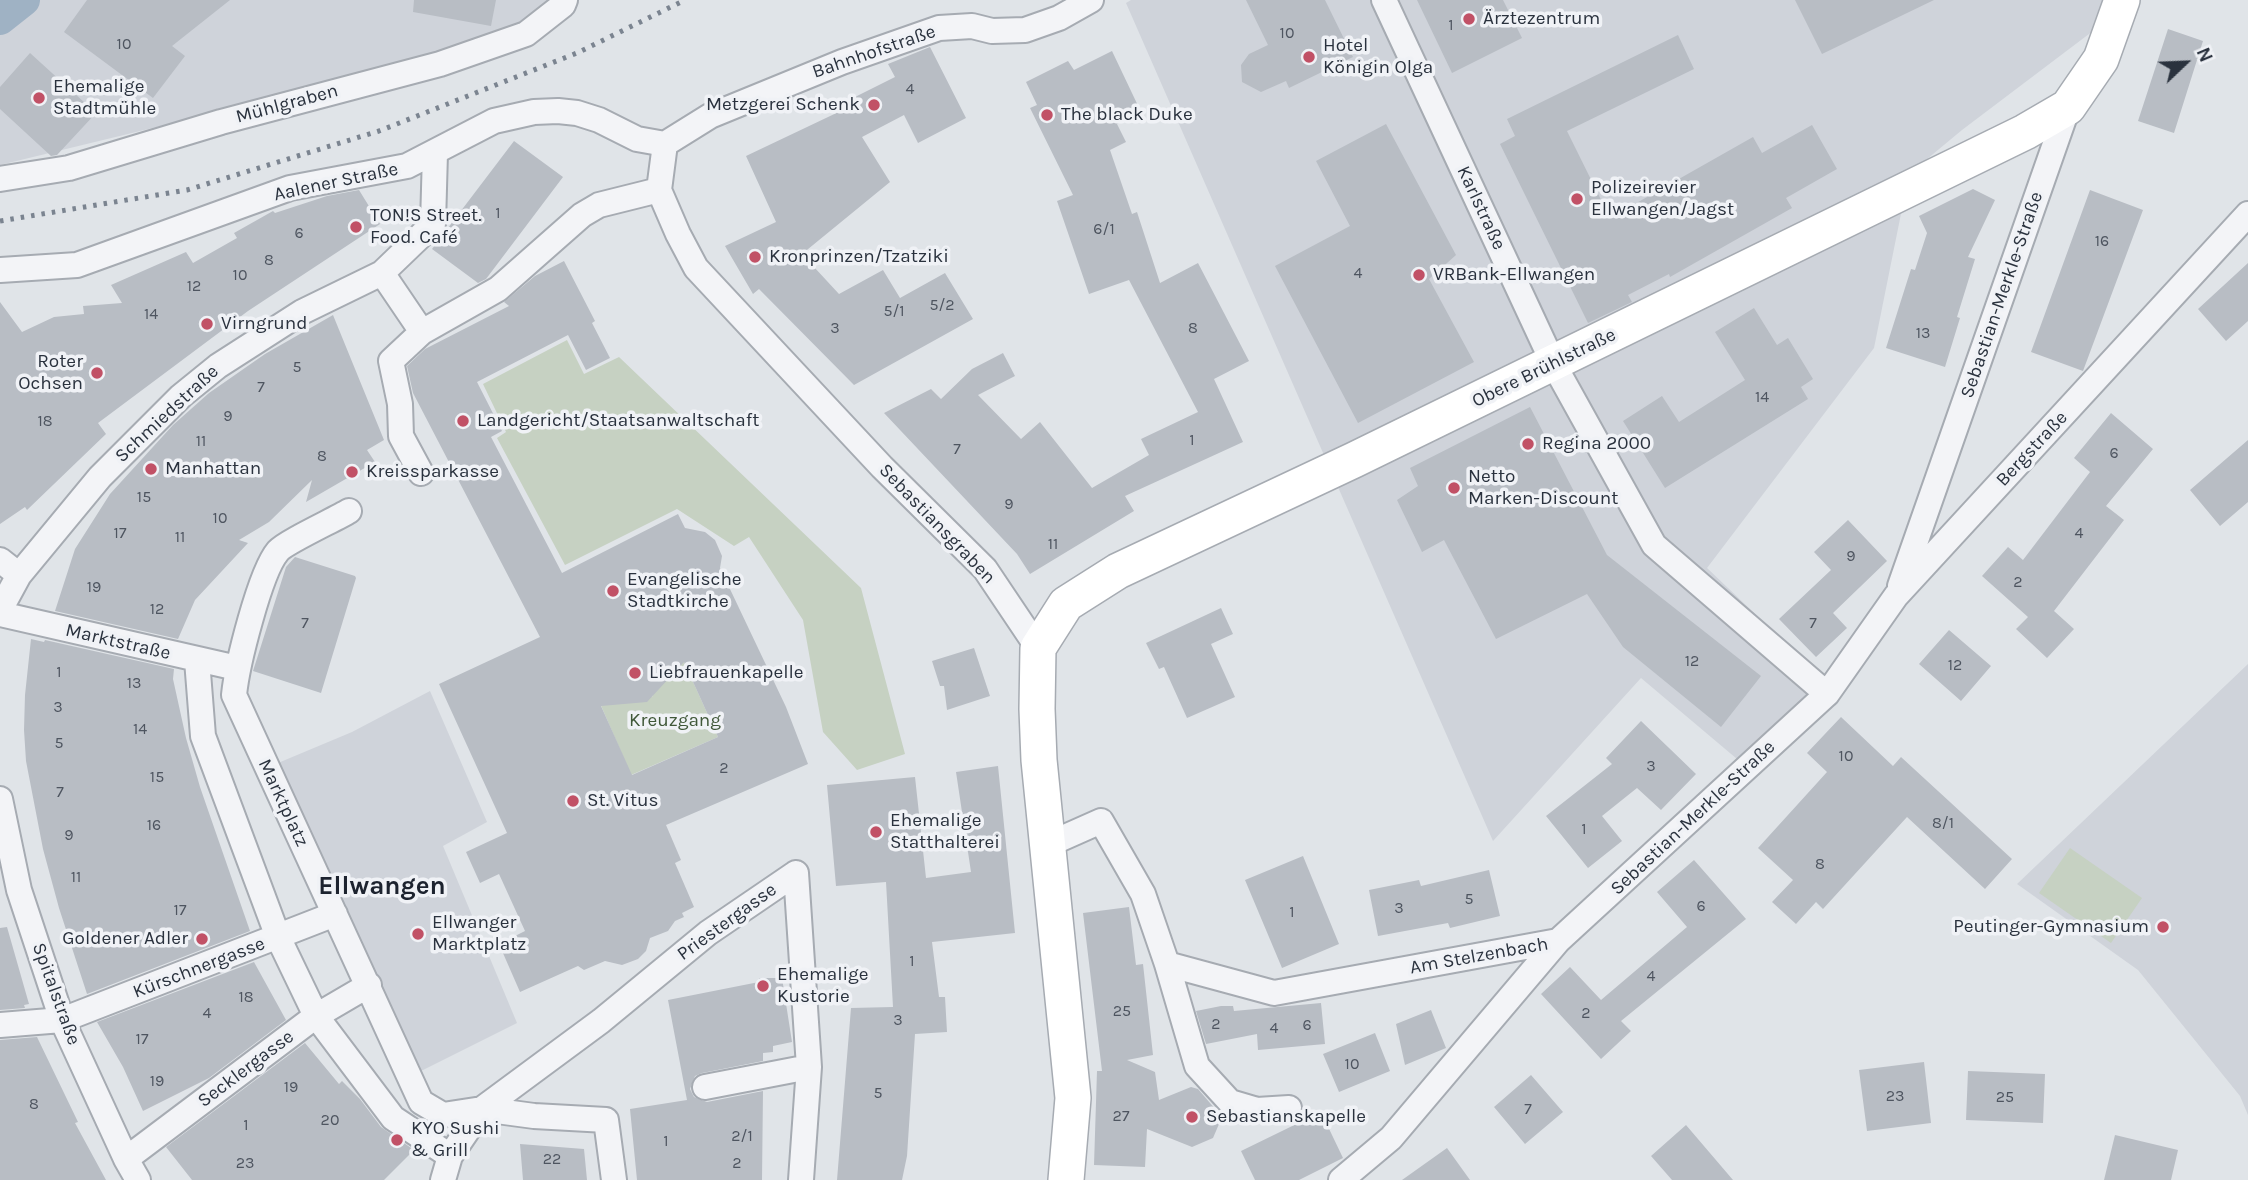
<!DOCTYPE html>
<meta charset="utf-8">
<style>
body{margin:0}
#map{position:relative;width:2248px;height:1180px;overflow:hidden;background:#e0e4e8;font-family:Karla,sans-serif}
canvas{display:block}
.north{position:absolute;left:2150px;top:28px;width:70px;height:70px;-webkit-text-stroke:5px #f0f2f6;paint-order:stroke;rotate:67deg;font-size:19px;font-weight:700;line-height:28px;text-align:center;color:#2a323e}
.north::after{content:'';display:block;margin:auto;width:24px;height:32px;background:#2a323e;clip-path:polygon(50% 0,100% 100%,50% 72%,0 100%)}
</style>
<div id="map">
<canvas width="2248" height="1180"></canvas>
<div class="north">N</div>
</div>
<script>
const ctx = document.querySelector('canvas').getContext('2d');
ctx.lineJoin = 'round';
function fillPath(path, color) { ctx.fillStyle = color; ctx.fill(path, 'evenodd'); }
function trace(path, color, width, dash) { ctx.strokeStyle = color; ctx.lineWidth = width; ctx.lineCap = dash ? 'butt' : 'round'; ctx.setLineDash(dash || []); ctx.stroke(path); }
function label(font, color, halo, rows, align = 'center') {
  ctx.font = font + ' Karla,sans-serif'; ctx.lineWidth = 7; ctx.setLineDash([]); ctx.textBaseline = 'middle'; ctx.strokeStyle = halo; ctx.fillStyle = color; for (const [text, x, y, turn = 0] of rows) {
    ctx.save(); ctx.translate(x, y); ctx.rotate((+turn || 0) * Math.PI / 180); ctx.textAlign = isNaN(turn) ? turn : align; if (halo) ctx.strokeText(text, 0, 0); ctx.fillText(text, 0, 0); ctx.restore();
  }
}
const built = new Path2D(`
 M5,0H560L552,15L433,60L0,165V3Z
 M1131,0H2129L2126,6L1962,130L1909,174L1874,348L1707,568L1837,692L1756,775L1641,678L1493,841L1126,3Z
 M2248,664V1115L2240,1096L2138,970L2017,884Z
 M430,691L487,822L443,846L517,1023L419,1072L278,763L352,732Z`);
const green = new Path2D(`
 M567,340L584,374L619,357L861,588L905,754L857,770L823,732L803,620L749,537L734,546L677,509L565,565L497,438L506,432L483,384Z
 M675,642L718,737L631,775L590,680L648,693L652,697Z
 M2070,848L2142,898L2111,943L2039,893Z`);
const canal = new Path2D(`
 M0,19L24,0`);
const building = new Path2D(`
 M87,0H230L172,46L185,56L153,98L64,32Z
 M414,0H496L491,26L413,12Z
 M1246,0H1325L1353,57L1289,88L1286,81L1261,92L1242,82L1241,65L1249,54L1268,45Z
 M1417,0H1503L1522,38L1452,73Z
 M1795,0H1934L1822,54Z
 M2168,29L2203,41L2174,133L2138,121Z
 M1678,35L1694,69L1567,131L1610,218L1753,137L1762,153L1812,125L1837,169L1786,198L1792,208L1670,277L1669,274L1628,295L1632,302L1588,323L1500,144L1515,136L1507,119Z
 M930,47L966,118L918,143L904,115L862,137L890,182L802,254L839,294L883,270L900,298L945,273L973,319L854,385L759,289L753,294L725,246L776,222L746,156L847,108L845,102L895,77L888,64Z
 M1112,51L1141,112L1117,124L1126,142L1110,150L1132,214L1137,212L1160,283L1198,263L1249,361L1214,379L1243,442L1125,496L1134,511L1030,574L1017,554L884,413L931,389L941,399L972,369L1003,353L1015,376L978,395L1021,439L1040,422L1092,488L1149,455L1141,439L1198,412L1129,280L1089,294L1057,201L1073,195L1030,108L1037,105L1026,82L1068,61L1074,70Z
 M30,53L96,113L57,155L51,156L0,109V87Z
 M1386,124L1456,255L1429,279L1474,362L1358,423L1275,266L1350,226L1316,161Z
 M514,141L563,177L486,279L478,283L432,249Z
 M1973,189L1995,200L1968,257L1975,259L1957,317L1960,318L1945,367L1886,348L1911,269L1915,270L1927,233L1919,216Z
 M359,190L380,224L248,311L98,423L106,434L27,510L25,507L0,524V302L22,332L54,317L84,314L83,306L122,303L111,285L186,252L193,263L237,238L234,233L273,211L275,213L327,196Z
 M2090,190L2143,210L2083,371L2031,352Z
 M564,261L595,321L592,323L610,358L586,370L568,335L477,382L502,431L491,437L562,573L678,514L685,528L705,532L715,540L722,556L720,568L786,707L808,764L666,825L681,860L675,863L694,907L682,913L684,917L675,921L668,931L650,938L646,951L638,959L622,965L605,961L584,970L578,966L520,992L499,944L525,931L499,874L480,883L466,852L507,833L439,684L540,637L413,393L407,366L425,349L509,306L504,302L535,276ZM684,662L718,737L632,775L601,706L647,702Z
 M2248,263V321L2226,341L2198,309Z
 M1754,308L1777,345L1788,338L1813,379L1801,387L1808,399L1665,488L1623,421L1662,396L1679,422L1745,380L1715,332Z
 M333,315L384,440L367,450L375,462L306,502L312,480L269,522L239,540L248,543L195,600L178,639L55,611L75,549L110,494L173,425L209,393L265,354Z
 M1530,407L1607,555L1761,676L1721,727L1623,647L1587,594L1496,639L1444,540L1422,552L1397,500L1418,486L1410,468Z
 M2111,413L2153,449L2106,506L2124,520L2054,611L2074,629L2047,658L2016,629L2028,617L1982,576L2008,547L2023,560L2090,472L2074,458Z
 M2248,440V502L2220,526L2190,490Z
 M1848,520L1887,561L1833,613L1847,628L1816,657L1779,619L1831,570L1814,552Z
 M295,557L355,576L356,578L321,693L253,671L286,567Z
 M1221,608L1233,634L1211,644L1235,697L1187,718L1164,667L1159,669L1146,643Z
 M1949,630L1991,666L1961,701L1919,664Z
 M31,639L44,642L45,640L174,669L173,679L186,738L200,787L250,931L87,994L59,908L43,849L26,761L24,730L25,695Z
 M974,648L990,696L947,710L944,686H940L932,661Z
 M1841,717L1893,766L1901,757L2012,859L1985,889L1907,817L1823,909L1816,902L1796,924L1772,902L1793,880L1758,848L1827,772L1807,753Z
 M1641,721L1696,774L1661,810L1637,788L1602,816L1622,841L1588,868L1546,816L1612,764L1606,758Z
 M998,766L1015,933L932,942L939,997H945L947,1032L915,1034L907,1156L902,1180H837L851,1008L893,1007L886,882L836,886L827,785L915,777L926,878L971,872L956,772Z
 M1303,856L1339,944L1282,968L1245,880Z
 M1694,860L1746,919L1621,1021L1631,1031L1601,1059L1541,994L1570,967L1601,1000L1687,927L1657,892Z
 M1489,870L1500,916L1450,928L1448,923L1378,936L1369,890L1419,880L1421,886Z
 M1129,907L1136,965L1143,964L1153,1055L1127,1060L1155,1072L1159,1100L1191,1087L1198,1089L1222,1117L1213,1138L1192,1147L1147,1129L1145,1167L1094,1165L1097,1071H1102L1083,913Z
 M7,927L29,1004L24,1005L25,1008L0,1010V928Z
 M254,962L286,1020L209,1078L143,1111L123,1067L97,1022Z
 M759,978H782L792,1042L773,1046V1052L763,1053V1061L702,1073L695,1076L690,1089L694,1097L707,1102L763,1091L762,1180H637L630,1109L687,1100L668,1000L759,982Z
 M1321,1003L1325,1044L1258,1050L1257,1034L1206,1044L1196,1011L1221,1006H1233L1234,1011Z
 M1431,1010L1446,1048L1405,1065L1396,1024Z
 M1375,1033L1390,1071L1339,1092L1323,1054Z
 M37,1037L78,1122L75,1123L106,1180H0V1040Z
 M305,1043L339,1084L342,1081L360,1099L381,1127L414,1150L384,1180H192L166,1147Z
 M1924,1062L1931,1123L1867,1131L1859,1070Z
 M1968,1071L2045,1074L2043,1123L1966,1120Z
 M1531,1075L1563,1112L1525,1144L1494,1107Z
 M1321,1112L1343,1158L1299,1180H1255L1241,1151Z
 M1686,1125L1733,1180H1672L1651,1156Z
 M2115,1135L2178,1150L2171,1180H2104Z
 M520,1144L584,1149L587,1180H523Z
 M1447,1148L1470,1180H1402Z`);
const street = new Path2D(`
 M1384,0L1553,363L1654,545L1827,694
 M665,144L659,190L678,234L696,268L882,467L985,569L1038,648
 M665,144L710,116L842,62L939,28L972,26L992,31L1025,30L1059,18L1091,0
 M0,179L69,168L221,122L440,64L526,34L563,5L565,0
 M0,270L77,265L290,188L407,166L494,121L534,112L558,111L577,113L599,120L637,139L665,144
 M382,273L422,332
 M421,473L401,436L400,404L391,361L422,332L498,289L582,215L599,205L659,190
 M349,511C336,519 286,542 278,551C260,572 237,665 234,695L421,1102L443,1115L482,1109L534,1116L606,1120L614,1180
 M0,560L19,575
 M1900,586L2068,107
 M0,610L19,575L100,477L181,396L218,366L302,312L382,273L433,224L435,153
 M0,614L237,668
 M197,660L203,736L278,937L316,1016L393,1118L450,1156
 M0,799L19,890L62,1020L126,1159L138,1180
 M1047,845L1101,821L1143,894L1167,964L1197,1066L1230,1102L1257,1110L1289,1108
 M796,873L809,1067L801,1180
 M1167,964L1274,993L1558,941
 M0,1025L62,1020L335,914
 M705,1087L809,1067
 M126,1159L316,1016L369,985
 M443,1180L450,1156L482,1109L601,1021L708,933L796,873
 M1341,1180L1391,1138L1558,941L1827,694L1896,596L2248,214`);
const secondary = new Path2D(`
 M1066,1180L1073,1098L1039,760L1037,709L1038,648L1066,604L1118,571L1354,460L2025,132L2068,107L2101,59L2122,0`);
const rail = new Path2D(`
 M0,221L187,190L379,131L577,53L685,0`);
const markers = [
 [1469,19,7,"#c15166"],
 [1309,57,7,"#c15166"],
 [39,98,7,"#c15166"],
 [874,105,7,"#c15166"],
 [1047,115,7,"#c15166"],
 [1577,199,7,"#c15166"],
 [356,227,7,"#c15166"],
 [755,257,7,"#c15166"],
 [1419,275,7,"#c15166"],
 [207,324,7,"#c15166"],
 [97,373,7,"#c15166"],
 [463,421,7,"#c15166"],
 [1528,444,7,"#c15166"],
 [151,469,7,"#c15166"],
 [352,472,7,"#c15166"],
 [1454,488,7,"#c15166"],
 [613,591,7,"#c15166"],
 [635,673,7,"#c15166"],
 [573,801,7,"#c15166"],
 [876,832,7,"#c15166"],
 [2163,927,7,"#c15166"],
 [418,934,7,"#c15166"],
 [202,939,7,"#c15166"],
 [763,986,7,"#c15166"],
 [1192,1117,7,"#c15166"],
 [397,1140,7,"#c15166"]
];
const numberNames = [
 ["1",1451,25],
 ["10",1287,33],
 ["10",124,44],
 ["4",910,89],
 ["1",498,213],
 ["6/1",1104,229],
 ["6",299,233],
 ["16",2102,241],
 ["8",269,260],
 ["4",1358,273],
 ["10",240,275],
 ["12",194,286],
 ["5/2",942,305],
 ["5/1",894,311],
 ["14",151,314],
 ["3",835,328],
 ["8",1193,328],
 ["13",1923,333],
 ["5",297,367],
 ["7",261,387],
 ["14",1762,397],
 ["9",228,416],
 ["18",45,421],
 ["1",1192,440],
 ["11",201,441],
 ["7",957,449],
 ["6",2114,453],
 ["8",322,456],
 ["15",144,497],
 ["9",1009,504],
 ["10",220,518],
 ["17",120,533],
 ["4",2079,533],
 ["11",180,537],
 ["11",1053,544],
 ["9",1851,556],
 ["2",2018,582],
 ["19",94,587],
 ["12",157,609],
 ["7",305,623],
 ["7",1813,623],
 ["12",1692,661],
 ["12",1955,665],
 ["1",59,672],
 ["13",134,683],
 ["3",58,707],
 ["14",140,729],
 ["5",59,743],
 ["10",1846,756],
 ["3",1651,766],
 ["2",724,768],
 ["15",157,777],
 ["7",60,792],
 ["8/1",1943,823],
 ["16",154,825],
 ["1",1584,829],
 ["9",69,835],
 ["8",1820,864],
 ["11",76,877],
 ["5",1469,899],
 ["6",1701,906],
 ["3",1399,908],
 ["17",180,910],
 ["1",1292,912],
 ["1",912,961],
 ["4",1651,976],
 ["18",246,997],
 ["25",1122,1011],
 ["4",207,1013],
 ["2",1586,1013],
 ["3",898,1020],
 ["2",1216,1024],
 ["6",1307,1025],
 ["4",1274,1028],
 ["17",142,1039],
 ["10",1352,1064],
 ["19",157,1081],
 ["19",291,1087],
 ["5",878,1093],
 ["23",1895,1096],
 ["25",2005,1097],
 ["8",34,1104],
 ["7",1528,1109],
 ["27",1121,1116],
 ["20",330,1120],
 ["1",246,1125],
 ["2/1",742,1136],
 ["1",666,1141],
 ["22",552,1159],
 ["23",245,1163],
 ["2",737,1163]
];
const poiNames = [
 ["Ärztezentrum",1483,19],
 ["Hotel",1323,46],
 ["Königin Olga",1323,68],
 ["Ehemalige",53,87],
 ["Stadtmühle",53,109],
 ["Metzgerei Schenk",860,105,"right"],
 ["The black Duke",1061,115],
 ["Polizeirevier",1591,188],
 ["Ellwangen/Jagst",1591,210],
 ["TON!S Street.",370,216],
 ["Food. Café",370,238],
 ["Kronprinzen/Tzatziki",769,257],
 ["VRBank-Ellwangen",1433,275],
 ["Virngrund",221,324],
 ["Roter",83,362,"right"],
 ["Ochsen",83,384,"right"],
 ["Landgericht/Staatsanwaltschaft",477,421],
 ["Regina 2000",1542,444],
 ["Manhattan",165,469],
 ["Kreissparkasse",366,472],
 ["Netto",1468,477],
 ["Marken-Discount",1468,499],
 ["Evangelische",627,580],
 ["Stadtkirche",627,602],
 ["Liebfrauenkapelle",649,673],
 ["St. Vitus",587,801],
 ["Ehemalige",890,821],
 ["Statthalterei",890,843],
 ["Ellwanger",432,923],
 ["Marktplatz",432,945],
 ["Peutinger-Gymnasium",2149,927,"right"],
 ["Goldener Adler",188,939,"right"],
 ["Ehemalige",777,975],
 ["Kustorie",777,997],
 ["Sebastianskapelle",1206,1117],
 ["KYO Sushi",411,1129],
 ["& Grill",411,1151]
];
const streetNames = [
 ["Bahnhofstraße",874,52,-19],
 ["Mühlgraben",287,104,-15],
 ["Aalener Straße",336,182,-12],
 ["Karlstraße",1481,208,65],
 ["Sebastian-Merkle-Straße",2002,295,-71],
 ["Obere Brühlstraße",1544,368,-26],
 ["Schmiedstraße",167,414,-43],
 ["Bergstraße",2032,449,-47],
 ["Sebastiansgraben",937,524,46],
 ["Marktstraße",118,642,13],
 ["Marktplatz",283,803,65],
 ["Sebastian-Merkle-Straße",1693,818,-43],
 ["Priestergasse",727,922,-36],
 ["Am Stelzenbach",1479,956,-10],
 ["Kürschnergasse",199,968,-21],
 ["Spitalstraße",56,994,70],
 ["Secklergasse",246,1069,-37]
];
const parkNames = [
 ["Kreuzgang",675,721]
];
const districtNames = [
 ["Ellwangen",382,887]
];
fillPath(built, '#cfd3da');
fillPath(green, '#c6d1c2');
trace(canal, '#9fb2c4', 32);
fillPath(building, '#b8bdc4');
trace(street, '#a6abb2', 28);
trace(secondary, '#a6abb2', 38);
trace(street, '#f3f4f7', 24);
trace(secondary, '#fff', 35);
trace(rail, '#7b8490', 5, [3.5, 7]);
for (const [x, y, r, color] of markers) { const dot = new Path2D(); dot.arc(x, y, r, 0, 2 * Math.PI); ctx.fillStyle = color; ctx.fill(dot); trace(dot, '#f0f2f6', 2.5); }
label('16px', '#4e5560', null, numberNames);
label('19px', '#2a323e', '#f0f2f6', poiNames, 'left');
label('19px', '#2a323e', '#f0f2f6', streetNames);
label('19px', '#405839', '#f0f2f6', parkNames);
label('bold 26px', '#1d232f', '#f0f2f6', districtNames);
</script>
